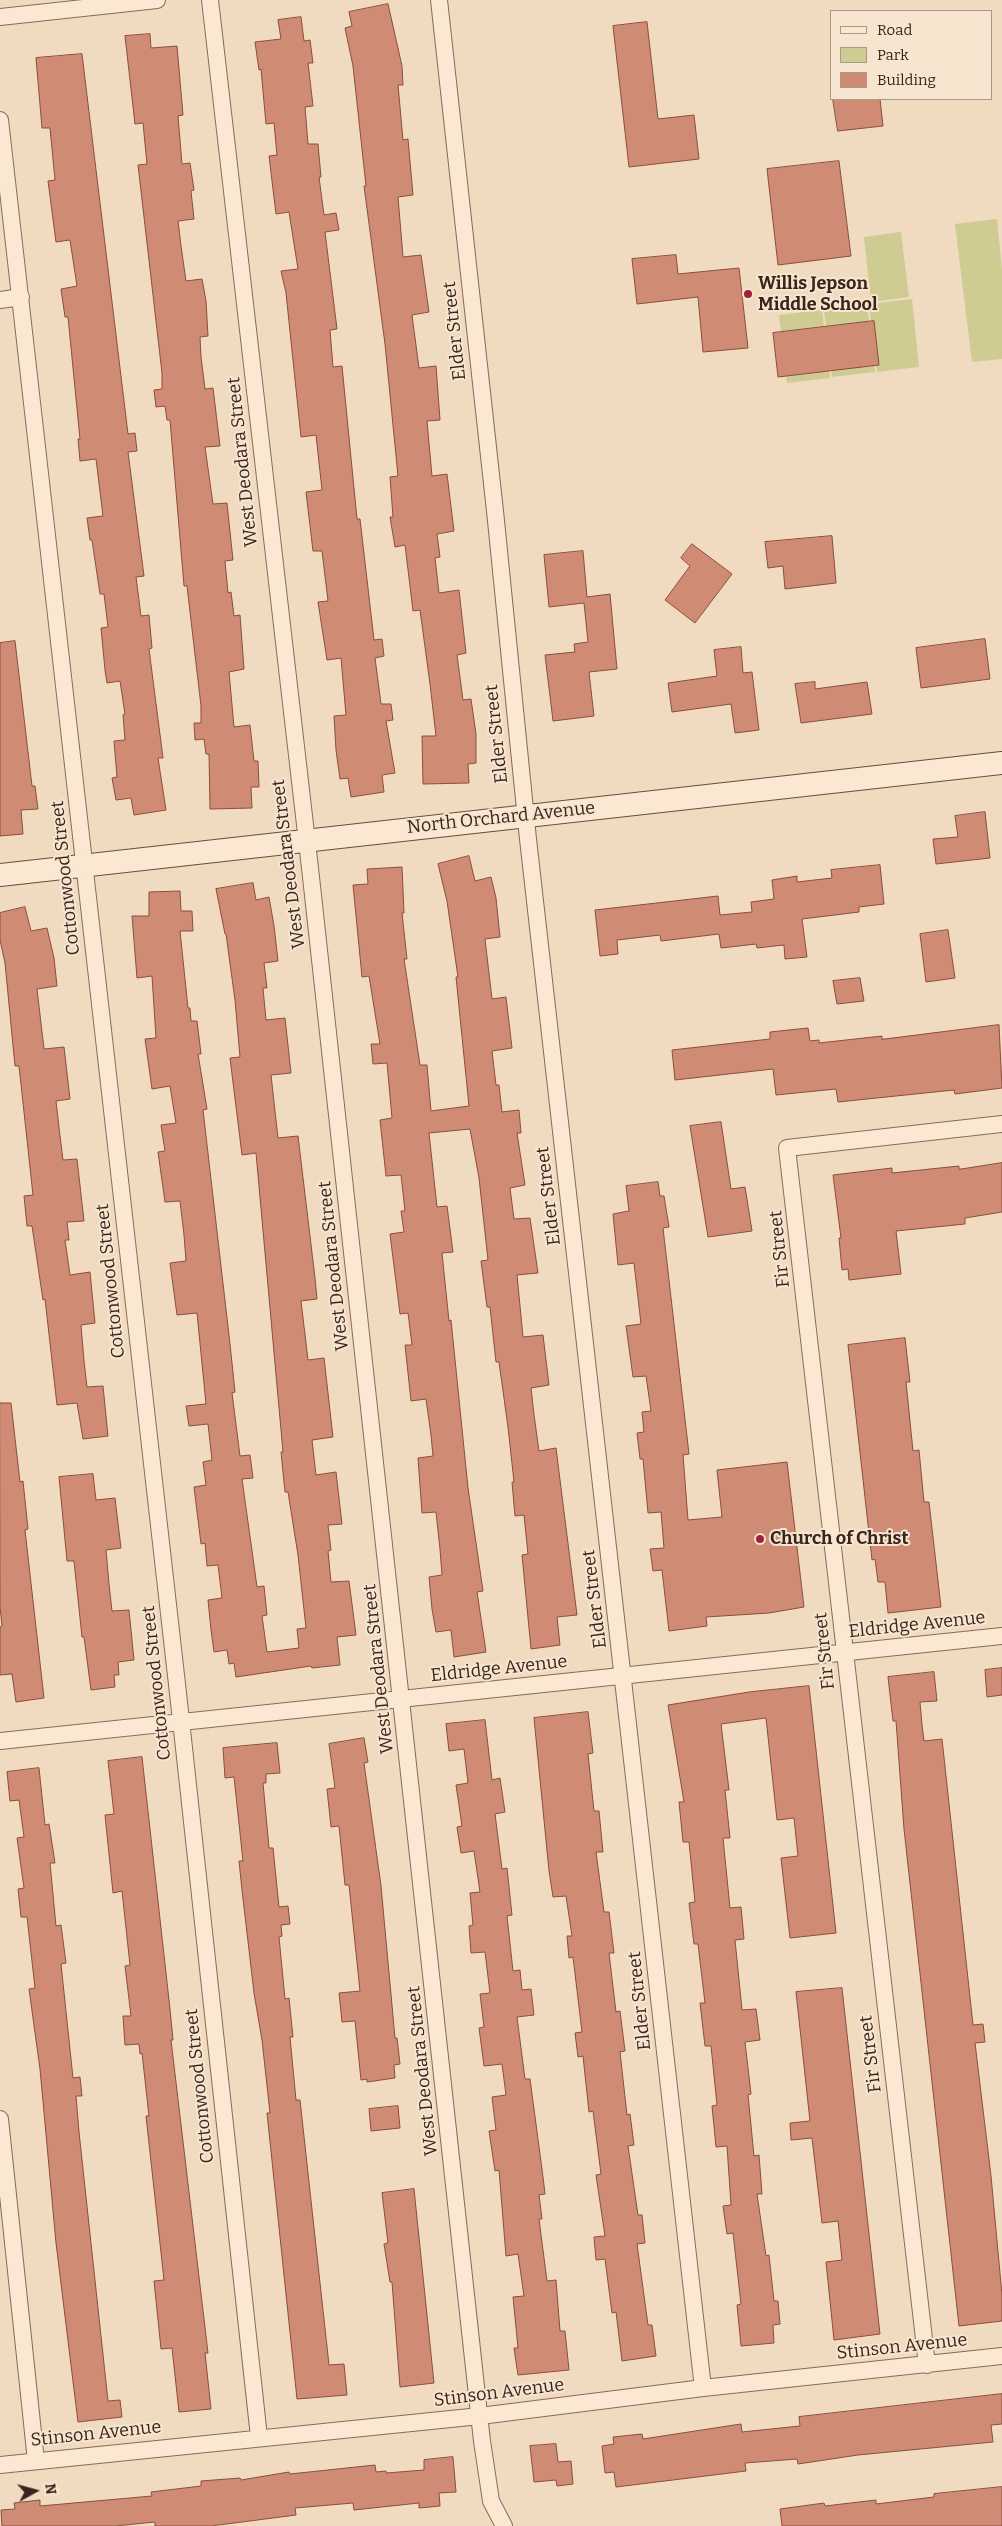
<!DOCTYPE html>
<style>
body{margin:0}
#map{position:relative;width:1002px;height:2526px;overflow:hidden;background:#f0dac0;font-family:Bitter,serif}
canvas{display:block}
.legend{position:absolute;left:830px;top:10px;width:162px;height:90px;box-sizing:border-box;background:#f7e5d0;border:1px solid #ab9888;margin:0;padding:6px 9px;list-style:none;font-size:15px;color:#38251c}
.legend li{display:flex;align-items:center;gap:10px;height:25px}
.legend b{width:25px;border:1px solid #ab9888}
.north{position:absolute;left:10px;top:2466px;width:50px;height:50px;-webkit-text-stroke:4px #f7e5d0;paint-order:stroke;rotate:83deg;font-size:14px;font-weight:700;line-height:20px;text-align:center;color:#38251c}
.north::after{content:'';display:block;margin:auto;width:18px;height:22px;background:#38251c;clip-path:polygon(50% 0,100% 100%,50% 72%,0 100%)}
</style>
<div id="map">
<canvas width="1002" height="2526"></canvas>
<ul class="legend">
<li><b style="height:6px;background:#fae8d3"></b>Road</li>
<li><b style="height:14px;background:#cecc93"></b>Park</li>
<li><b style="height:14px;background:#d08b74"></b>Building</li>
</ul>
<div class="north">N</div>
</div>
<script>
const ctx = document.querySelector('canvas').getContext('2d');
ctx.lineJoin = 'round';
function fillPath(path, color) { ctx.fillStyle = color; ctx.fill(path, 'evenodd'); }
function trace(path, color, width, dash) { ctx.strokeStyle = color; ctx.lineWidth = width; ctx.lineCap = dash ? 'butt' : 'round'; ctx.setLineDash(dash || []); ctx.stroke(path); }
function label(font, color, halo, rows, align = 'center') {
  ctx.font = font + ' Bitter,serif'; ctx.lineWidth = 4; ctx.setLineDash([]); ctx.textBaseline = 'middle'; ctx.strokeStyle = halo; ctx.fillStyle = color; for (const [text, x, y, turn = 0] of rows) {
    ctx.save(); ctx.translate(x, y); ctx.rotate((+turn || 0) * Math.PI / 180); ctx.textAlign = isNaN(turn) ? turn : align; if (halo) ctx.strokeText(text, 0, 0); ctx.fillText(text, 0, 0); ctx.restore();
  }
}
const green = new Path2D(`
 M997,219L1002,269V359L972,362L955,224Z
 M901,232L909,297L871,302L864,237Z
 M912,299L919,367L877,372L869,304Z
 M867,305L875,372L832,377L824,309Z
 M822,310L830,378L787,383L779,315Z`);
const building = new Path2D(`
 M388,4L402,66L403,85H398L403,140L408,139L413,195L398,197L403,257L421,255L429,312L412,315L419,368L436,366L440,420L427,421L432,476L447,474L454,531L437,534L440,557L435,558L439,593L459,590L466,653L457,655L463,700L471,699L476,734V763L468,764L469,783L423,784L422,736H436L430,684L420,610L413,611L405,545L395,547L390,517H393L390,477L398,476L385,344L364,186H366L353,66L345,28L352,26L349,12Z
 M301,17L304,41L310,40L313,63H308L313,106L305,107L308,144H318L321,177H319L324,215L336,213L339,230L325,232L337,329L330,330L333,367L342,366L357,519H360L374,640L382,639L384,656L375,658L381,704H391L393,720L386,721L395,773L382,775L384,792L351,797L348,778L340,779L336,750L334,716L346,715L341,658L327,660L318,602L328,601L322,551H313L306,492L322,490L316,435L301,437L286,293L281,271L298,269L289,212L276,214L269,156L277,155L274,123L266,124L261,69L259,70L255,42L281,39L278,20Z
 M647,22L658,119L694,115L699,159L629,167L613,26Z
 M150,34L151,48L177,46L183,115L178,116L182,164L190,163L194,190L191,191L194,219L178,221L181,246L186,281L202,279L206,301L208,336L200,337L201,357L205,389L213,388L220,446L205,447L213,504L227,503L233,560L225,561L228,593L231,592L234,616L240,615L244,669L229,672L234,727L250,725L254,761H258L259,787H251L252,808L210,809L209,754H206L204,739L195,740L194,723H201V706L187,586H184L170,420H167L165,406L156,407L154,390L162,389V373L138,165L147,164L143,123L135,124L125,36Z
 M82,54L128,434L135,433L137,451L128,452L144,576L136,577L141,616L149,615L152,648L149,649L163,758H158L166,810L134,815L131,798L116,800L112,778L117,777L114,741L125,740L123,715L125,714L120,681L107,683L105,670L101,628L108,627L104,594H100L92,540H90L87,518L103,516L96,459L80,461L78,439H80L68,317H65L61,289L77,286L70,240L56,242L48,181L55,180L50,128H42L36,58Z
 M833,99H880L883,126L838,131Z
 M839,161L851,256L778,265L767,169Z
 M676,255L678,274L739,268L748,348L703,352L698,297L637,304L632,259Z
 M874,321L879,365L778,377L773,333Z
 M832,536L836,583L785,589L783,566L768,568L765,542Z
 M692,544L732,574L695,623L665,600L690,566L681,558Z
 M583,551L587,597L610,594L617,669L589,672L594,716L553,721L545,655L575,652L574,644L588,642L584,603L549,607L544,555Z
 M985,639L990,679L921,688L916,648Z
 M15,641L32,786H35L38,809L21,810L23,834L0,836V643Z
 M741,647L743,673L752,672L759,730L735,733L731,704L672,712L668,683L717,676L714,650Z
 M815,682V689L867,682L872,714L801,723L795,684Z
 M985,812L990,858L936,864L933,839L958,837L955,816Z
 M469,856L475,881L491,877L496,898L500,937L485,939L492,999L506,997L512,1048L492,1051L496,1085H499L502,1112L519,1110L521,1133H517L525,1185L510,1188L514,1219L530,1218L538,1273L517,1275L523,1337L543,1335L549,1385L531,1388L534,1415L539,1451L556,1448L577,1615L557,1617L560,1645L531,1649L522,1555L528,1554L524,1515L515,1516L512,1482H514L508,1427L499,1362H496L490,1307H487L481,1261L488,1260L479,1178L470,1129L429,1133L437,1207L447,1206L453,1252L442,1253L449,1321L451,1320L468,1488L483,1591L477,1592L486,1652L454,1657L451,1630L436,1632L432,1609L429,1577L442,1575L440,1549L436,1512L422,1513L418,1458L433,1456L431,1435L426,1399L411,1401L405,1345H412L408,1313L400,1314L390,1234L404,1232L401,1211H405L401,1175L386,1176L380,1120L392,1118L387,1063L373,1064L371,1044H380L369,976L362,977L353,885L368,884L367,869L402,867L404,913H402L407,959H404L420,1065H427L431,1111L469,1106L456,977H458L447,901L438,864Z
 M880,865L884,904L859,907V912L802,919L807,957L785,959L784,945L757,948L756,944L721,948L719,934L661,941L660,935L617,940L618,954L600,956L595,910L718,896L720,915L752,912L751,902L774,899L772,880L797,876V882L832,878L831,870Z
 M253,883L256,900L269,897L274,926L278,961L264,963L267,988H263L266,1020L285,1018L291,1073L271,1075L278,1138L298,1136L315,1278L317,1299L301,1301L308,1360L324,1358L333,1437L312,1440L316,1475L336,1472L342,1524L328,1525L331,1550L328,1551L331,1582L349,1581L356,1635L337,1637L340,1665L312,1668L311,1666L236,1677L234,1663L229,1664L227,1650L214,1652L211,1630L208,1600L222,1598L218,1565L207,1566L205,1543L201,1544L194,1487L206,1485L203,1462L212,1460L208,1424L189,1426L186,1406L206,1404L197,1313L177,1315L170,1263L186,1261L184,1235L180,1201L165,1202L158,1152L165,1151L161,1125L176,1123L170,1086L152,1089L145,1039L156,1038L152,976L137,978L132,916H149V892L180,891L181,911H192L193,931H180L188,1008H190L191,1021H197L201,1054H198L207,1109L203,1110L230,1344L235,1392L232,1393L240,1456L250,1455L253,1478L242,1479L257,1587L264,1586L267,1615L262,1616L267,1652L299,1648L297,1629L306,1628L298,1555L288,1492H285L281,1452H283L256,1153L242,1155L230,1058L240,1057L235,1000L226,934H225L216,889Z
 M25,907L31,931L47,928L54,958L57,986L37,989L44,1049L64,1047L70,1099L56,1101L60,1136L63,1160L77,1159L84,1221L67,1222L69,1240H65L70,1275L90,1272L95,1323L81,1325L84,1361L87,1387L103,1386L108,1436L83,1439L77,1403L57,1405L45,1299L43,1300L32,1226H27L24,1196L33,1195L19,1066H15L5,963L0,940V913Z
 M948,930L955,978L926,982L920,934Z
 M860,978L864,1001L837,1004L833,981Z
 M999,1025L1002,1088L955,1094L954,1090L838,1102L836,1089L776,1095L773,1069L675,1080L672,1050L770,1039V1032L808,1028L810,1041L819,1040V1043L882,1036V1039Z
 M721,1122L731,1189L745,1187L752,1231L708,1237L690,1126Z
 M1002,1163V1212L965,1218V1224L896,1231L901,1274L849,1280L848,1269L842,1270L839,1238H841L833,1175L892,1168V1173L959,1166V1169Z
 M658,1182L660,1196H664L669,1227L663,1228L689,1454L683,1455L688,1520L722,1517L717,1470L787,1462L804,1607L769,1613L706,1617L707,1626L669,1631L662,1570L653,1571L650,1549L664,1548L661,1512L648,1513L643,1459H640L637,1433L644,1432L642,1412L651,1411L646,1376L633,1377L626,1326L641,1324L634,1263L618,1265L613,1214L629,1211L626,1186Z
 M905,1338L910,1382H906L913,1451L919,1450L924,1502H929L941,1607L888,1613L885,1582H878L875,1559L872,1560L848,1345Z
 M0,1403H11L20,1482L23,1481L28,1529L25,1530L44,1698L16,1702L12,1674L0,1675V1627L2,1626L0,1607Z
 M93,1474L96,1500L115,1498L121,1548L106,1550L109,1584L112,1611L129,1610L134,1660L118,1662L119,1675H114L115,1687L91,1690L84,1637H82L74,1561H67L59,1477Z
 M1002,1668V1695L987,1697L985,1670Z
 M934,1672L937,1701L920,1702L922,1725L924,1741L942,1739L973,2025L983,2024L985,2042L975,2043L991,2176L1002,2295V2321L959,2326L904,1829L896,1721H893L888,1677Z
 M809,1686L836,1933L790,1938L781,1858L798,1856L794,1818L777,1820L766,1718L721,1724L729,1790H725L730,1838H723L730,1908L741,1907L744,1939L735,1940L742,2010L756,2009L760,2040L745,2042L751,2094L748,2095L754,2156L759,2155L762,2194H757L766,2256L769,2255L774,2301H778L780,2324L773,2325L774,2343L741,2346L737,2305L741,2304L733,2233L727,2234L723,2206L731,2205L727,2146L716,2147L712,2106L717,2105L711,2046H705L700,2003H705L698,1944H694L689,1903L695,1902L689,1842H683L679,1802H684L668,1705L749,1692Z
 M588,1712L593,1753L588,1754L594,1811H599L603,1852H596L604,1912H609L614,1953H609L616,2012L620,2011L625,2051L620,2052L627,2115L630,2114L634,2145L628,2146L638,2215H642L645,2243L637,2244L648,2325H652L656,2356L622,2361L616,2312L612,2313L605,2259L596,2260L594,2237L605,2236L596,2175L601,2174L593,2111L589,2112L583,2056L578,2057L575,2033L582,2032L573,1957L569,1958L567,1936H572L566,1896L553,1897L549,1871L534,1718Z
 M485,1720L492,1780L500,1778L505,1812L495,1814L502,1869L507,1868L512,1915L507,1916L513,1971L520,1970L522,1990L531,1989L534,2015L517,2017L525,2079H530L543,2177L545,2194L539,2195L542,2219H539L547,2281L556,2280L560,2331H565L569,2370L518,2375L514,2348H518L513,2297L524,2296L518,2254L506,2256L499,2170L495,2171L489,2131L496,2130L492,2097L506,2095L502,2064L484,2066L479,2028L484,2027L480,1994L490,1993L485,1952L471,1953L469,1926L473,1925L470,1893L480,1892L474,1851L461,1853L457,1827L462,1826L456,1785L468,1783L464,1749L449,1751L446,1724Z
 M364,1738L368,1762L364,1763L381,1886L395,2038H397L400,2064L394,2065L395,2078L367,2082V2079L361,2080L355,2021L342,2022L339,1993L360,1991L349,1885H345L339,1826L331,1827L327,1789L335,1788L329,1744Z
 M277,1743L280,1773L266,1774V1783H263L269,1848H273L279,1907L288,1906L290,1924L281,1925L282,1936L279,1937L285,1999L289,1998L293,2037H290L296,2100H300L329,2365L344,2364L347,2395L297,2399L267,2113H270L262,2040L254,1993L242,1890L239,1861H243L234,1777L225,1778L223,1748Z
 M142,1757L170,2009L173,2040H171L208,2353H205L211,2409L179,2412L172,2348L161,2349L154,2281L164,2280L146,2116H149L142,2053L140,2054L139,2044L125,2045L123,2016H131L125,1966L130,1965L122,1891L113,1893L105,1815L114,1814L108,1761Z
 M39,1768L45,1825L49,1824L55,1863H50L56,1926L61,1925L66,1963L61,1964L73,2078L80,2077L82,2096H76L79,2132L108,2401L120,2400L122,2417L78,2422L56,2243L40,2069L29,1989L35,1988L27,1917H21L18,1889L24,1888L17,1838L24,1837L19,1800L10,1801L7,1772Z
 M842,1988L880,2334L834,2340L826,2262L842,2260L838,2221L822,2223L812,2138L791,2140L790,2123L810,2121L796,1992Z
 M398,2106L400,2128L371,2131L369,2109Z
 M414,2189L434,2383L400,2387L392,2282H390L384,2244L388,2243L382,2193Z
 M1002,2394V2424L991,2425L993,2442L858,2455L798,2464L797,2459L745,2463L746,2471L616,2487L614,2472L605,2473L602,2446L614,2444L613,2437L642,2434L643,2439L741,2424L742,2432L800,2426L799,2417Z
 M556,2444L558,2462L571,2461L573,2484L557,2486L556,2480L534,2482L530,2446Z
 M453,2457L456,2492L439,2493L440,2506L419,2508V2503L354,2510L353,2503L295,2508L296,2515L211,2526H155V2522L115,2526H2L1,2510L15,2509L14,2503L40,2500V2506L152,2496L151,2492L201,2486V2481L240,2478L241,2480L289,2472L290,2474L375,2465L376,2472L386,2471V2473L424,2470V2460Z
 M1002,2487V2526H782L780,2509L824,2503L825,2506L876,2500V2504L934,2497V2494Z`);
const street = new Path2D(`
 M210,0L310,868L482,2441L491,2501L504,2526
 M439,0L495,511L528,839L703,2388
 M0,17L157,0
 M0,120L178,1693L259,2437
 M0,300L21,297
 M0,1741L1002,1636
 M0,2119L36,2461
 M927,2365L787,1148L1002,1124
 M0,2465L480,2416L703,2388L1002,2356`);
const secondary = new Path2D(`
 M0,875L1002,763`);
const markers = [
 [748,294,5,"#9b2438"],
 [760,1539,5,"#9b2438"]
];
const poiNames = [
 ["Willis Jepson",758,284],
 ["Middle School",758,305],
 ["Church of Christ",770,1539]
];
const streetNames = [
 ["Elder Street",455,331,-96],
 ["West Deodara Street",243,462,-96],
 ["Elder Street",497,734,-96],
 ["North Orchard Avenue",501,818,-6],
 ["West Deodara Street",289,864,-97],
 ["Cottonwood Street",66,878,-96],
 ["Elder Street",549,1196,-97],
 ["Fir Street",780,1249,-96],
 ["West Deodara Street",334,1266,-96],
 ["Cottonwood Street",111,1281,-96],
 ["Elder Street",595,1599,-97],
 ["Eldridge Avenue",917,1625,-6],
 ["Fir Street",825,1651,-96],
 ["West Deodara Street",379,1669,-96],
 ["Eldridge Avenue",499,1669,-6],
 ["Cottonwood Street",157,1683,-96],
 ["Elder Street",640,2001,-96],
 ["Fir Street",871,2054,-97],
 ["West Deodara Street",423,2071,-96],
 ["Cottonwood Street",200,2086,-96],
 ["Stinson Avenue",902,2347,-6],
 ["Stinson Avenue",499,2393,-7],
 ["Stinson Avenue",96,2434,-6]
];
fillPath(green, '#cecc93');
fillPath(building, '#d08b74');
trace(building, '#8a4e3c', 1);
trace(street, '#8a6a57', 18);
trace(secondary, '#6b4b3a', 24);
trace(street, '#fae8d3', 16);
trace(secondary, '#fae8d3', 22);
for (const [x, y, r, color] of markers) { const dot = new Path2D(); dot.arc(x, y, r, 0, 2 * Math.PI); ctx.fillStyle = color; ctx.fill(dot); trace(dot, '#f7e5d0', 2); }
label('bold 18px', '#38251c', '#f7e5d0', poiNames, 'left');
label('18px', '#38251c', '#f7e5d0', streetNames);
</script>
